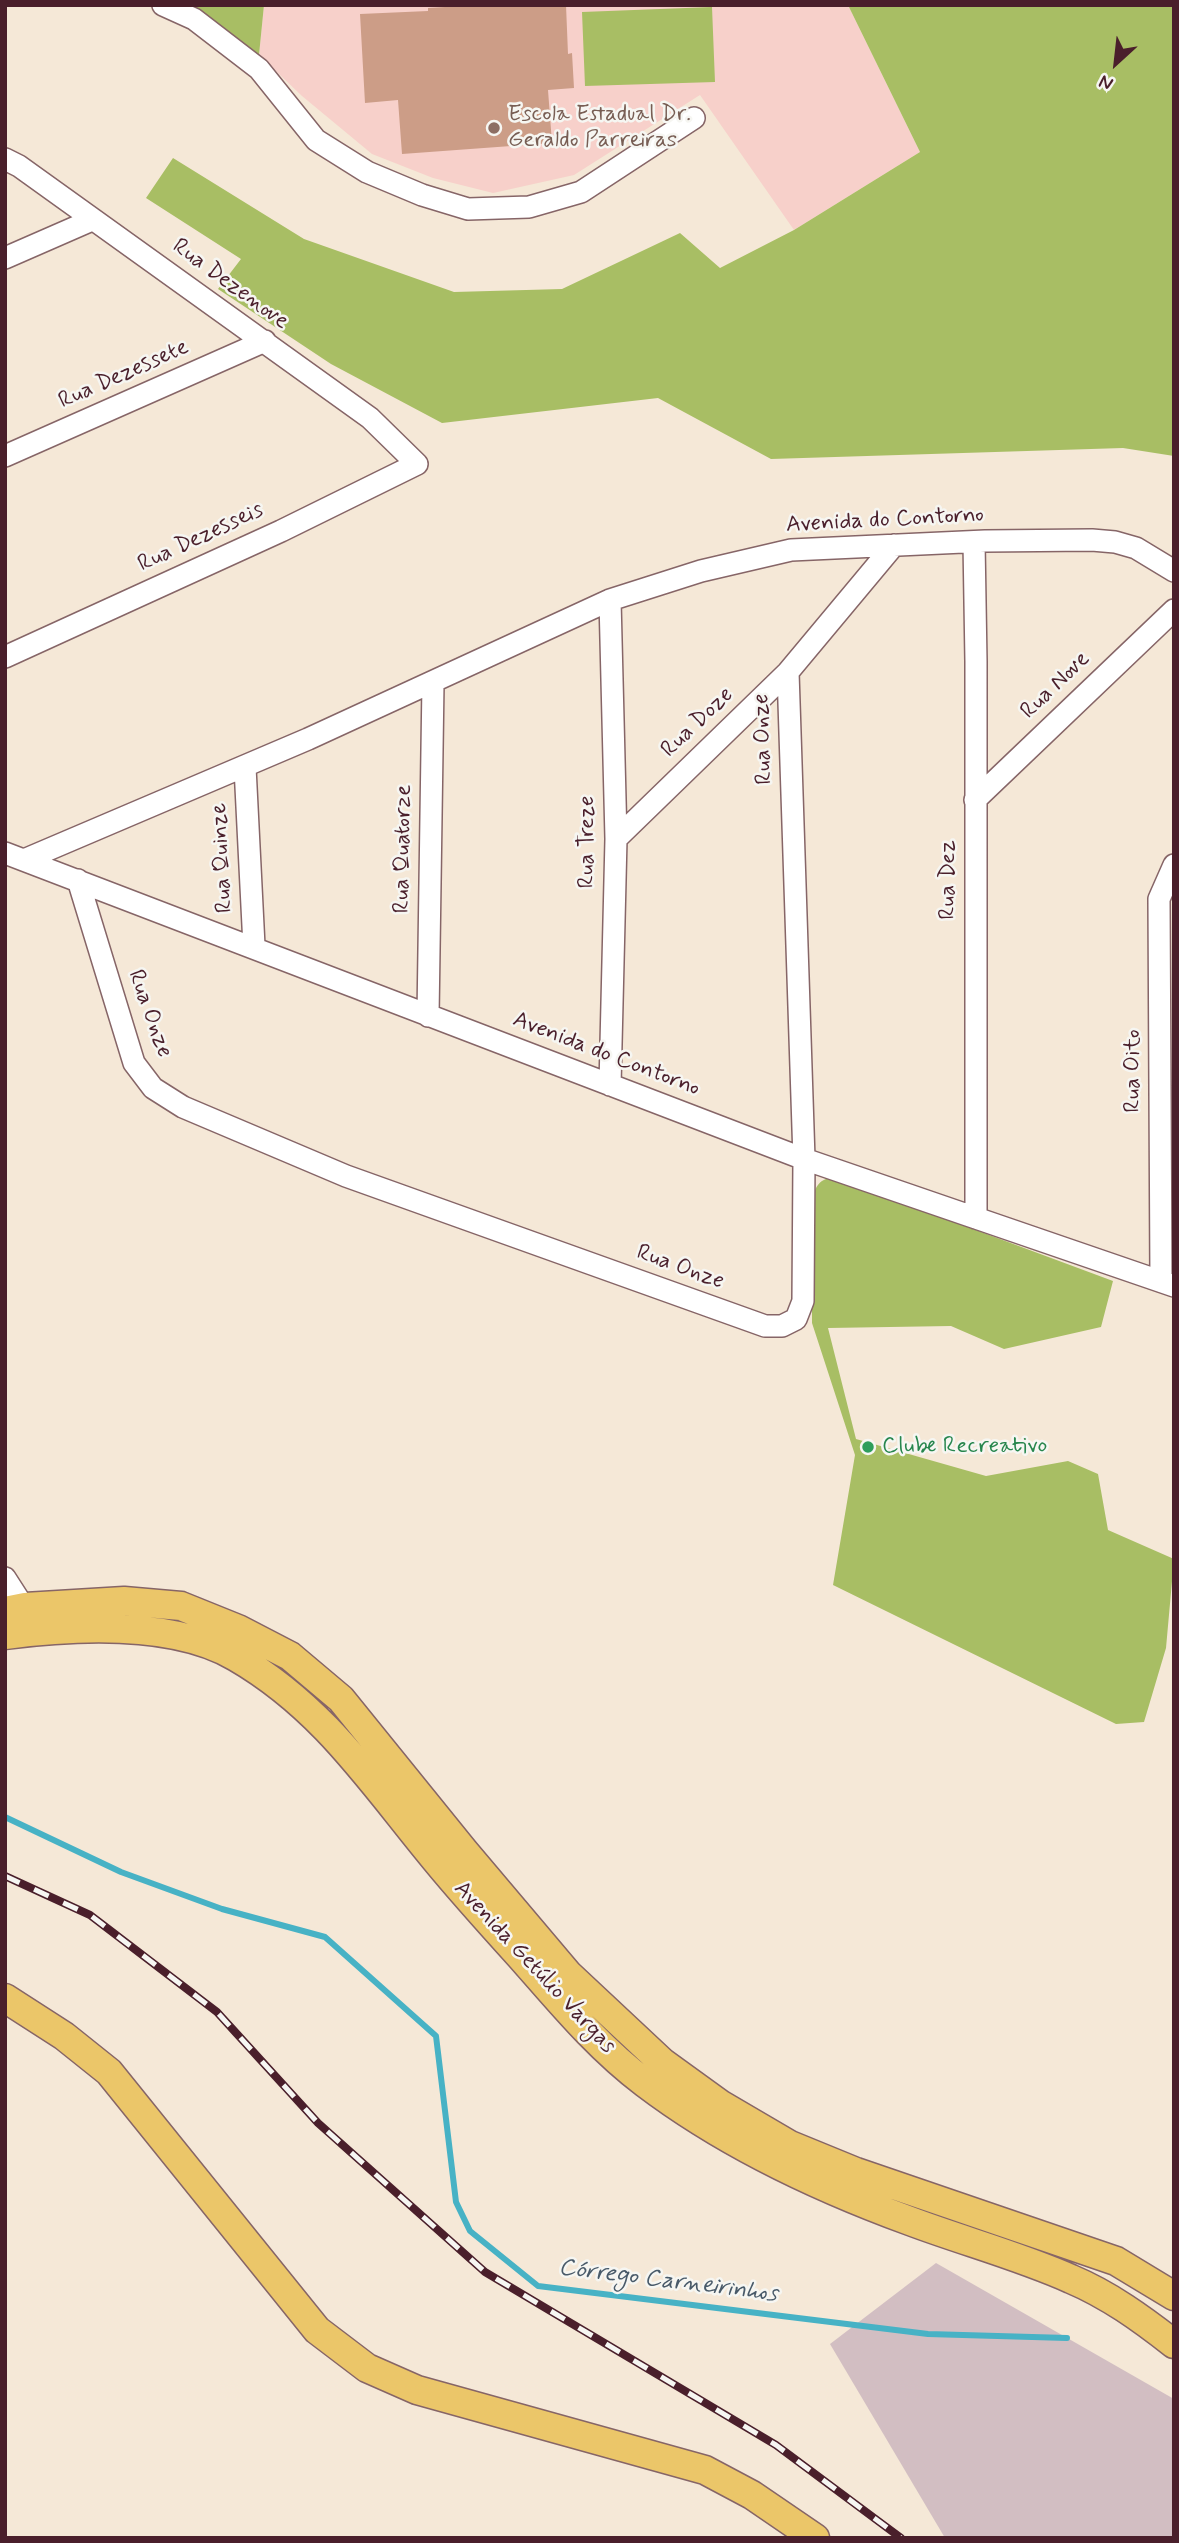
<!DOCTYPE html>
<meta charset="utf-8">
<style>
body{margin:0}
#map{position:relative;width:1179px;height:2543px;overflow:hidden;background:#f5e8d7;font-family:Mynerve,sans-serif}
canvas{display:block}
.frame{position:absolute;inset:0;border:7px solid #4a1f2b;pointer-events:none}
.north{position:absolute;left:1081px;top:28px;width:70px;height:70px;-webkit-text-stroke:5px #f6f6f2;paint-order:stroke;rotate:207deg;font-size:19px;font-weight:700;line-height:28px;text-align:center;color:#4a1f2b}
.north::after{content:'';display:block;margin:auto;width:24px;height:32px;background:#4a1f2b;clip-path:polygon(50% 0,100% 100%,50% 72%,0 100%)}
</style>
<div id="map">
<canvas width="1179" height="2543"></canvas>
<div class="frame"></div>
<div class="north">N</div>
</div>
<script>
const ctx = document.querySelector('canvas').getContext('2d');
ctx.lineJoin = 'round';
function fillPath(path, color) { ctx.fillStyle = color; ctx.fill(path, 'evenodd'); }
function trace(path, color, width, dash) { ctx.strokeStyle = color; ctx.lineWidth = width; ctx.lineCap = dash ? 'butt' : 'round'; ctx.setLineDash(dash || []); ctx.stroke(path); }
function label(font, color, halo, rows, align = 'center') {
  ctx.font = font + ' Mynerve,sans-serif'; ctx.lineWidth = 5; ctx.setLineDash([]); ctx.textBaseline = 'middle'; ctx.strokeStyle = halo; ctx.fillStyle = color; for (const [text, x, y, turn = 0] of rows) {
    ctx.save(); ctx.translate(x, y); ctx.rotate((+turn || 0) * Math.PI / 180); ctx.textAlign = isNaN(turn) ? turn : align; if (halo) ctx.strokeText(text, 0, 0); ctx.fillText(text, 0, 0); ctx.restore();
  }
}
const built = new Path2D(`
 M264,5H848L920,152L794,230L700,95L574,175L493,193L433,178L372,154L302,96L259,55Z`);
const industrial = new Path2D(`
 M936,2263L1174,2399V2538H945L830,2344Z`);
const green = new Path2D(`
 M193,5H264L259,55Z
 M848,5H1174V456L1123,448L771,459L658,398L442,423L331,364L218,289L241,259L146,198L173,158L304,239L454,292L562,289L680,233L720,268L794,230L920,152Z
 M712,7L715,82L585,86L582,12Z
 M833,1177L1113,1281L1101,1327L1004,1349L951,1326L828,1328L856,1439L986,1476L1068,1461L1098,1474L1108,1530L1174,1559L1166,1648L1144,1722L1116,1724L833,1585L855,1455L812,1323V1202C815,1188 817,1180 833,1177Z`);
const stream = new Path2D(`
 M5,1817L121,1872L222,1909L325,1937L436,2036L456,2202L470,2231L538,2286L928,2334L1067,2338`);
const building = new Path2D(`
 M479,5H566L568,54L572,53L574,88L548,90L552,143L402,154L398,100L365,103L360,14L428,11V8Z`);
const minor = new Path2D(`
 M163,5L194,19L259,69L316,140L367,172L422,195L468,209L529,207L581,192L694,118
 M5,159L19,166L370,418L417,464L281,531L5,657
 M5,258L92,220
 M5,456L265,341
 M974,542L976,662V1218
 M610,600L616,839L610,1085
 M245,767L254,946
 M975,800L1174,610
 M616,839L788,672L894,545
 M5,853L804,1159L1174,1286
 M24,860L308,739L610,600L701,571L791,550L985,541L1092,540L1115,542L1136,548L1174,571
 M78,880L134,1063L153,1088L183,1107L346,1176L765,1326H782L796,1319L803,1301L804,1159L788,672
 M428,1016L433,683
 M1161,1281L1159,899L1174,865
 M5,1578L32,1620`);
const major = new Path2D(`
 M5,1611L25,1607L124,1601L181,1606L238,1629L290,1656L341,1699L464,1851L568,1974L662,2062L720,2104L790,2145L856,2172L1116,2261L1174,2296
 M5,1635C75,1626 174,1621 236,1657C324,1708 372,1783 435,1859C462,1892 491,1924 520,1956C559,2000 597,2047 645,2083C724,2143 817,2187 910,2221C963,2241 1020,2256 1071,2279C1109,2295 1142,2319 1174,2344
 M5,1998L64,2036L109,2072L317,2330L367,2368L417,2390L705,2470L752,2495L815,2538`);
const rail = new Path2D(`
 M5,1876L90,1915L217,2012L318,2123L485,2272L776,2445L901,2538`);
const markers = [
 [494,128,7,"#8d6e63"],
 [868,1447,7,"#2e9e5b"]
];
const educationNames = [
 ["Escola Estadual Dr.",508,115],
 ["Geraldo Parreiras",508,141]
];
const streetNames = [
 ["Rua Dezenove",230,285,36],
 ["Rua Dezessete",124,375,-24],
 ["Avenida do Contorno",885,521,-3],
 ["Rua Dezesseis",201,538,-25],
 ["Rua Nove",1056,686,-44],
 ["Rua Doze",698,723,-44],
 ["Rua Onze",764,739,-92],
 ["Rua Treze",588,842,-90],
 ["Rua Quatorze",404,849,-89],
 ["Rua Quinze",223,858,-93],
 ["Rua Dez",949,880,-90],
 ["Rua Onze",149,1014,70],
 ["Avenida do Contorno",606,1055,21],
 ["Rua Oito",1134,1071,-90],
 ["Rua Onze",680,1268,20],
 ["Avenida Getúlio Vargas",534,1968,47]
];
const leisureNames = [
 ["Clube Recreativo",882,1447]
];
const waterNames = [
 ["Córrego Carneirinhos",668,2282,7]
];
fillPath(built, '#f7d0ca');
fillPath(industrial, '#d2bec2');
fillPath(green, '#a8be64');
trace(stream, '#47b2c5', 6);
fillPath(building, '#cc9d87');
trace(minor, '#866567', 24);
trace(major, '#866567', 31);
trace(minor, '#fff', 21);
trace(major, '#ebc669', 28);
trace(rail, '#4a1f2b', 8);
trace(rail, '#f6f6f2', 5, [16]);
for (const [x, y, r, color] of markers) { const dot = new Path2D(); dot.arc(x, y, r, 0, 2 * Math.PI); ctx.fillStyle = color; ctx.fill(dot); trace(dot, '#f6f6f2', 2.5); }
label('23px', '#785e54', '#f6f6f2', educationNames, 'left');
label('23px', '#4a1f2b', '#f6f6f2', streetNames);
label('23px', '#27864d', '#f6f6f2', leisureNames, 'left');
label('italic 24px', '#495a69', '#f6f6f2', waterNames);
</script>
